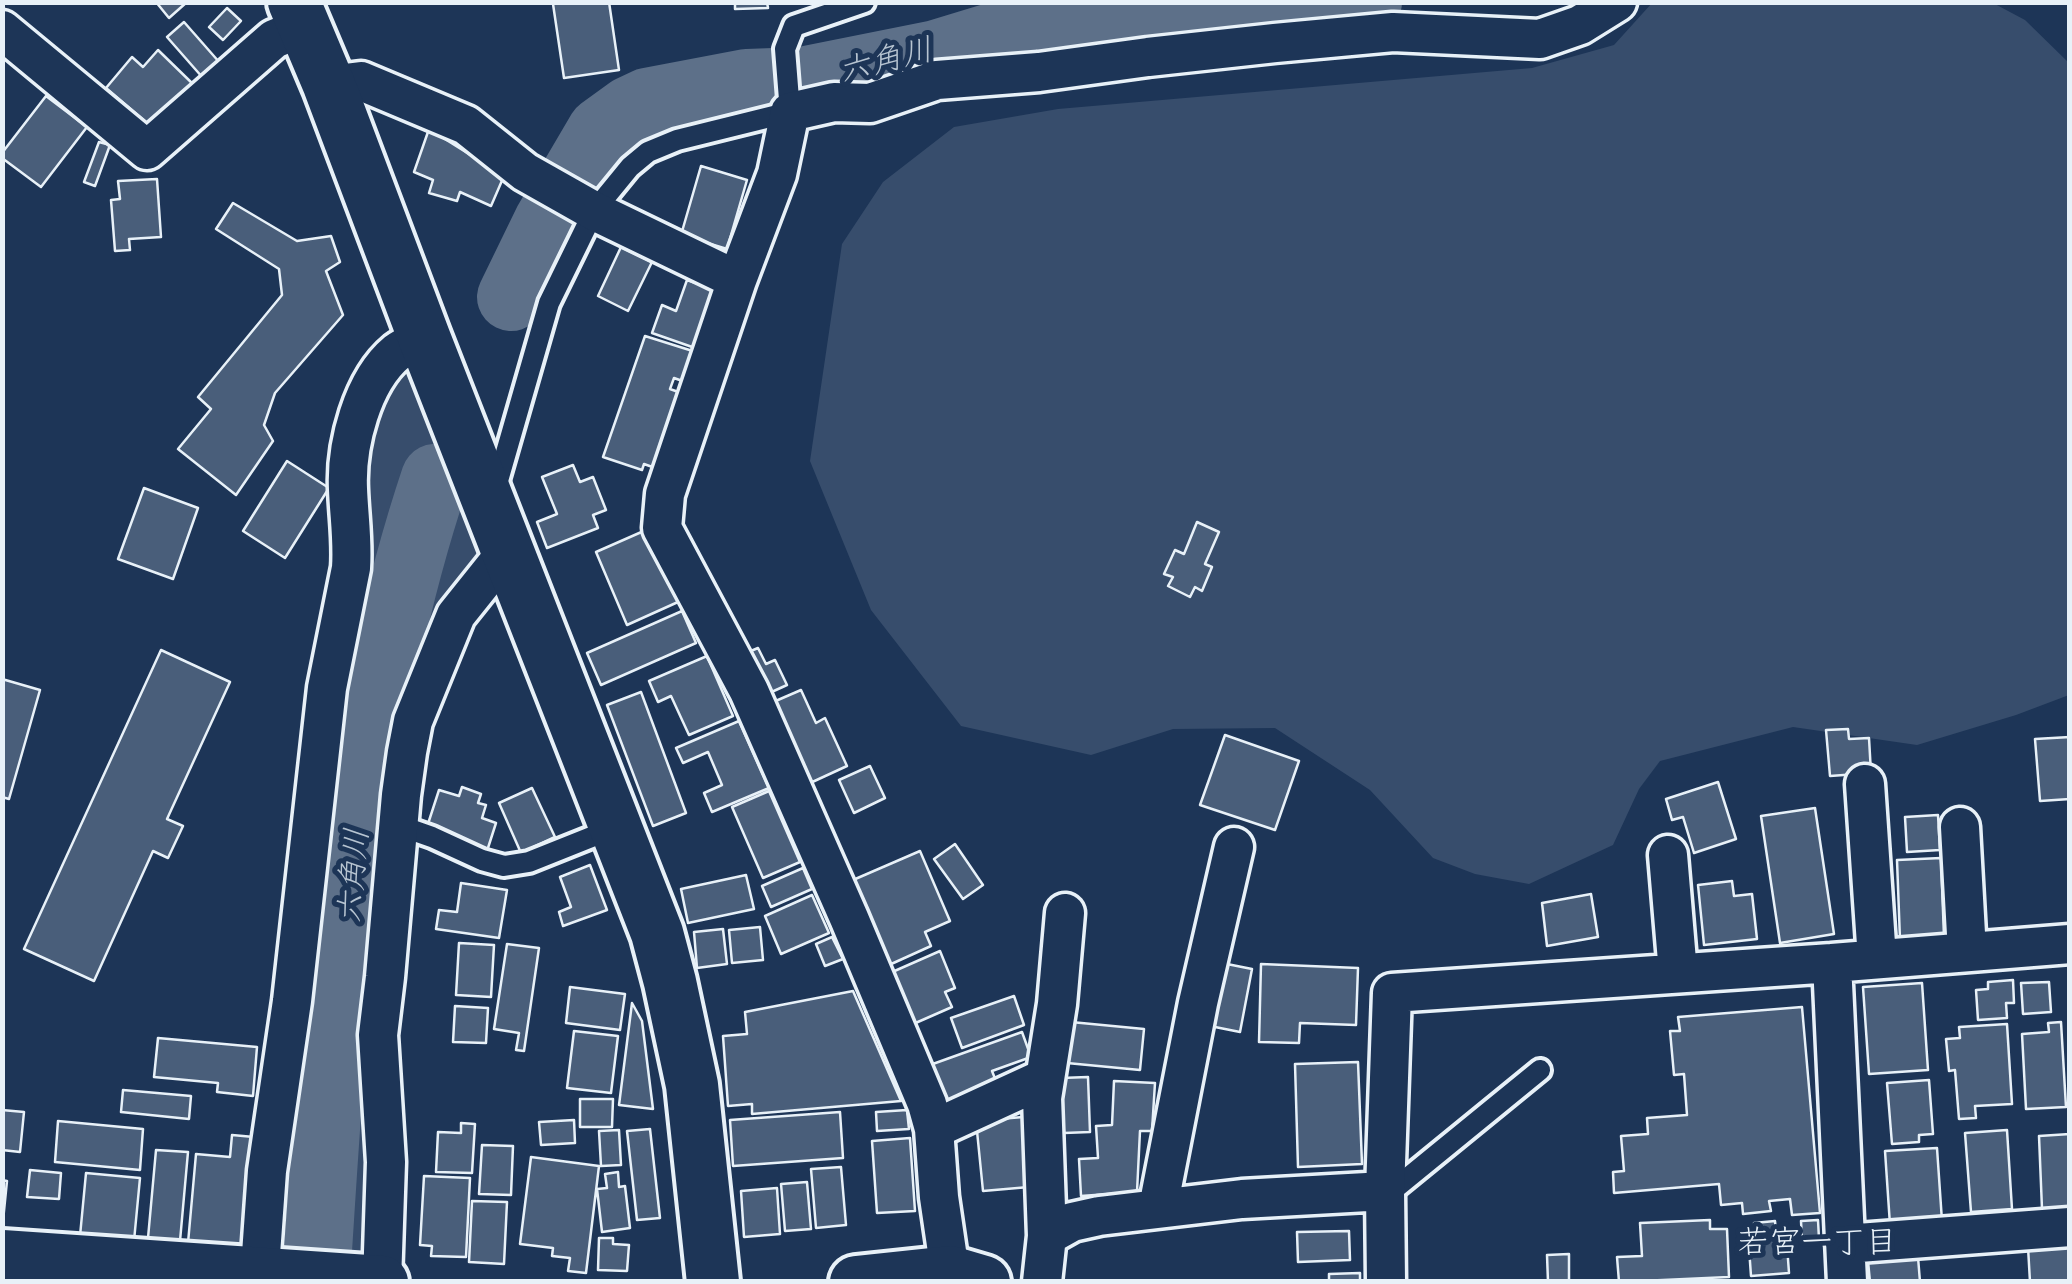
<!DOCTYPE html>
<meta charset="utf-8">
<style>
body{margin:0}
#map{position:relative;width:2072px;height:1284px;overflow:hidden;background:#1d3557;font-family:"Comic Neue",sans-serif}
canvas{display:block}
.frame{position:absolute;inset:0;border:5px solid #e8f1f8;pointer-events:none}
</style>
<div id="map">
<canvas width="2072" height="1284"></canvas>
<div class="frame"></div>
</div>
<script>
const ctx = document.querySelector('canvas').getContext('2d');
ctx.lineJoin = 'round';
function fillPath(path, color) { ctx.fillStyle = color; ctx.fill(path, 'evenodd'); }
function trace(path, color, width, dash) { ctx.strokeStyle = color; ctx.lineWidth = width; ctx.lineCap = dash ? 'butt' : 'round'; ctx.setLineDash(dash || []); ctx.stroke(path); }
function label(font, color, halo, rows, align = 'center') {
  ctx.font = font + ' "Comic Neue","Klee One",sans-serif'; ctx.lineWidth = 10; ctx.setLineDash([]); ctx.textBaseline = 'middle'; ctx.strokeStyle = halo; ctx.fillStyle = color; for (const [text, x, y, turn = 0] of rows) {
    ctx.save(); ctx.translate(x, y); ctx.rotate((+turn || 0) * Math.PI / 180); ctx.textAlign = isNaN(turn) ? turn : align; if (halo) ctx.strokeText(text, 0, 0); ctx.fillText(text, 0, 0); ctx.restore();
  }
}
const green = new Path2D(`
 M1652,3H1993L2025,20L2069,63V695L2016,715L1917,745L1793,727L1660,761L1639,789L1613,845L1529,884L1475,874L1433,858L1370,790L1275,728L1173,729L1091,755L961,726L871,610L810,461L842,244L883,182L954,127L1058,109L1532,68L1614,45Z
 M399,350L508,550L413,721L382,1281L259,1282L348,489Z`);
const river = new Path2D(`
 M511,297L547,223L601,131L630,110L647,102L747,83L801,81L936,54L1015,30L1222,18L1368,2
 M316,1282C333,1012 349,735 435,478`);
const building = new Path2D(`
 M156,2H187L169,18Z
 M561,2H609L619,70L564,78L553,4Z
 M735,2H767L768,8L735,9Z
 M227,8L241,21L223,40L209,27Z
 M184,22L220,63L203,78L167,37Z
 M158,50L195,86L154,129L106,88L132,57L143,67Z
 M46,96L87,127L41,187L2,158V153Z
 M429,129L504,176L491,206L460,192L457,201L429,193L433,180L414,172Z
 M99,142L110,145L95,186L84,182Z
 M701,166L747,180L727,249L681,235Z
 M157,179L161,237L129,239L130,250L115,251L111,200L120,199L118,181Z
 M233,203L297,241L331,236L340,262L326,271L343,315L275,393L264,425L273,441L236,495L178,449L211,409L198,397L282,295L279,269L216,229Z
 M621,247L652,262L628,311L598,296Z
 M687,280L716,290L695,348L652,333L662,305L676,311Z
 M645,336L699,353L688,383L674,378L670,389L684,394L658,469L644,464L642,470L603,457Z
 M287,461L329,488L285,558L243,531Z
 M573,465L580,482L593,477L606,510L593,515L598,528L547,548L537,522L557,514L542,477Z
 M144,488L198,508L173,579L118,559Z
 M1197,522L1219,532L1205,564L1212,567L1202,591L1195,587L1190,597L1168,586L1173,577L1164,574L1175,550L1184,554Z
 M646,530L678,602L627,625L596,552Z
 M682,611L696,643L601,685L587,653Z
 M758,648L766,664L775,660L787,685L765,695L746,653Z
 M161,650L230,682L167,819L183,826L168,858L153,851L94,981L24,949Z
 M707,656L733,716L689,735L671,696L658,702L649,681Z
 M2,679L40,690L9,799L2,797Z
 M801,690L816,723L825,718L847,766L808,784L771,703Z
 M641,692L686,813L653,826L607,705Z
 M739,721L769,788L712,812L704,793L722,785L708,752L683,763L676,748Z
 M1848,729L1849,739L1869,738L1871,773L1830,776L1826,730Z
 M1225,735L1299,761L1275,830L1200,805Z
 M2070,737V799L2040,801L2035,739Z
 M870,766L885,798L854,813L839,780Z
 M1718,782L1736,839L1694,853L1683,817L1672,820L1666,799Z
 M462,787L481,794L478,803L486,805L482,818L496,823L487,851L426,830L439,790L459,796Z
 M532,788L555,837L521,853L499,803Z
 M769,791L800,862L763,878L732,807Z
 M1815,808L1834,934L1780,943L1761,816Z
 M1938,815L1940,850L1907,852L1905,817Z
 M955,844L983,885L963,899L934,859Z
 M920,851L950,921L925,932L931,946L889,965L853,880Z
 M1941,858L1944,937L1900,940L1897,860Z
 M590,865L607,910L563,926L559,912L571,907L560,877Z
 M803,868L812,889L771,907L762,886Z
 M746,875L754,909L688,923L681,889Z
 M1732,881L1734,896L1752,894L1757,939L1704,945L1698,885Z
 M461,883L507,890L499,938L436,929L439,910L457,912Z
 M1591,894L1598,937L1547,946L1542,903Z
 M812,895L829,933L781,954L765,916Z
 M760,927L763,960L732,963L729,930Z
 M723,929L727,964L697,968L694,932Z
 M832,937L843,959L825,966L816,944Z
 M459,943L494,945L491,997L456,995Z
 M507,944L539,948L524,1051L516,1050L519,1033L494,1029Z
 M940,951L955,988L945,992L952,1007L911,1025L890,973Z
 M1222,963L1252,969L1240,1032L1210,1026Z
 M1261,964L1358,968L1356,1025L1300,1023L1299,1043L1259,1042Z
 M2013,980L2014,1003H2006L2007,1018L1978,1020L1976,990L1988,989V982Z
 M2049,982L2051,1012L2023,1014L2021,983Z
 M1922,983L1928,1070L1869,1074L1863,987Z
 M570,987L625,994L620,1030L566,1023Z
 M853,991L901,1101L752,1114V1104L728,1106L723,1036L747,1034L745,1012Z
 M1014,996L1024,1025L962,1048L951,1018Z
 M632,1003L642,1021L653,1109L619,1105Z
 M455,1006L488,1008L486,1043L453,1042Z
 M1802,1007L1820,1213L1792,1215L1790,1199L1769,1201L1771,1211L1743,1214L1742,1203L1721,1205L1719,1184L1614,1193L1613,1172L1624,1171L1621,1136L1648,1134L1647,1118L1687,1115L1684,1074L1674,1075L1670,1031H1680L1678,1017Z
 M1071,1022L1144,1029L1140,1070L1067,1063Z
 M2061,1022L2066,1107L2026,1109L2022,1034L2049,1032L2048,1023Z
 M2007,1024L2012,1104L1975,1106L1976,1118L1959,1119L1955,1070L1949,1071L1946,1039L1960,1038L1959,1027Z
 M574,1031L618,1036L611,1093L567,1088Z
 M1022,1032L1031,1057L992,1071L998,1086L944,1105L930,1065Z
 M158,1038L257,1047L253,1096L217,1092L218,1083L154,1077Z
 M1358,1062L1362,1164L1298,1167L1295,1064Z
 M1088,1077L1090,1132L1064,1133L1061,1078Z
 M1929,1080L1933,1134L1919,1135V1142L1892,1144L1887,1083Z
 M1114,1081L1155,1083L1152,1131H1140L1137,1192L1081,1196L1079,1159L1098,1158L1096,1126L1112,1125Z
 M123,1090L191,1096L189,1119L121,1112Z
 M580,1099H613L612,1127H580Z
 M2,1110L24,1112L20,1152L2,1150Z
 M907,1110L909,1129L877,1131L876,1112Z
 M840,1112L843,1158L733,1166L730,1120Z
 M1023,1117L1029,1187L983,1191L976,1121Z
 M574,1120L575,1143L541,1145L539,1122Z
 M58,1121L143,1129L140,1170L55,1162Z
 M461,1123L475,1124L472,1173L436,1172L438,1132L461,1133Z
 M650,1129L660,1218L637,1220L627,1131Z
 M619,1130L621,1165L601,1166L599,1131Z
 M2007,1130L2012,1209L1971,1212L1965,1133Z
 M2070,1134V1209H2042L2039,1136Z
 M232,1135L265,1138L255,1249L188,1243L196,1154L230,1157Z
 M910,1138L915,1211L877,1213L872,1141Z
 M482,1145L513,1146L511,1195L479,1194Z
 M1937,1148L1942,1221L1890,1225L1885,1151Z
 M156,1150L188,1152L180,1241L148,1238Z
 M531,1157L599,1166L586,1273L568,1271L570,1258L552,1256L553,1248L520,1244Z
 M841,1167L846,1225L816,1228L811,1169Z
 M30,1170L61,1173L59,1199L27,1197Z
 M618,1172L619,1187L625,1186L630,1228L602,1232L597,1189L607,1188L605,1174Z
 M86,1173L140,1178L134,1241L80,1236Z
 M424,1176L470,1178L466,1257L431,1256L432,1246L420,1245Z
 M2,1180L7,1181L2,1231Z
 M807,1182L811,1229L785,1231L781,1184Z
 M777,1188L780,1234L744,1237L741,1191Z
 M472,1201L507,1202L504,1264L469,1262Z
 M1710,1220V1229H1727L1729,1277L1619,1282L1617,1257L1642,1256L1640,1223Z
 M1818,1220L1819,1239L1802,1240L1801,1221Z
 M1775,1221L1776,1232L1786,1231L1789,1273L1751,1276L1748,1234L1755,1233L1754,1223Z
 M1349,1231L1350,1260L1298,1262L1297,1232Z
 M599,1238H613V1244L629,1245L627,1271L598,1270Z
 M2069,1245L2070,1282H2030L2028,1247Z
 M1569,1254V1282H1548L1547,1255Z
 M1918,1257L1920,1282H1870L1868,1261Z
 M1360,1273V1282H1329V1274Z`);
const lane = new Path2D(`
 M495,491L549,303L594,211L630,167L648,152L677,140L790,112L785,49L794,26L864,2
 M398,825L432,837L482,860L504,866L529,862L614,828
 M1385,1191L1393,1190L1540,1070`);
const street = new Path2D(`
 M2,30L147,150L274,39L303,27
 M329,85L361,81L466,125L525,172L594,211L737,280
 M1865,784L1877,959
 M1960,827L1967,952
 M1668,855L1678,973
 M1832,963L2070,944
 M934,1129L1045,1078
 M1158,1208L1198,1003L1234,847
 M1047,1236L1042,1098L1057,1004L1065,913
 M1845,1244L2070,1227
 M950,1272L939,1197L934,1129L927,1104L849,918L749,691L662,528L665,494L737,280L777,174L790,112L834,102L870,103L937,80L1039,72L1148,57L1275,43L1393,32L1540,39L1580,25L1617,2
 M259,1282L267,1171L292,1001L327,688L351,568C353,541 349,516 348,489C346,445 362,381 397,352C405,346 416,341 424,337
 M382,1282L386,1162L378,1035L385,977L401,795L407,752L413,721L456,615L508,550
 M1042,1282L1047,1236L1072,1222L1099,1216L1242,1199L1385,1191
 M1386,1282L1385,1191L1392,993L1832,963L1847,1282`);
const secondary = new Path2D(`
 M294,2L329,85L424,337L657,933L670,982L692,1085L713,1282
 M2,1256L382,1282
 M856,1282L950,1272L984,1282`);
const waterNames = [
 ["六角川",886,61,-14],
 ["六角川",354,876,-85]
];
const neighbourhoodNames = [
 ["若宮一丁目",1817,1243]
];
fillPath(green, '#374d6c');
trace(river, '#5d7089', 68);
fillPath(building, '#495e7a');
trace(building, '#e8f1f8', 2.5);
trace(lane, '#e8f1f8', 28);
trace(street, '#e8f1f8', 45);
trace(secondary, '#e8f1f8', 60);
trace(lane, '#1d3557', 20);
trace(street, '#1d3557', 38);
trace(secondary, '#1d3557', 52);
label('italic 32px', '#b7c4d1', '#1d3557', waterNames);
label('32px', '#e8f1f8', '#1d3557', neighbourhoodNames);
</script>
